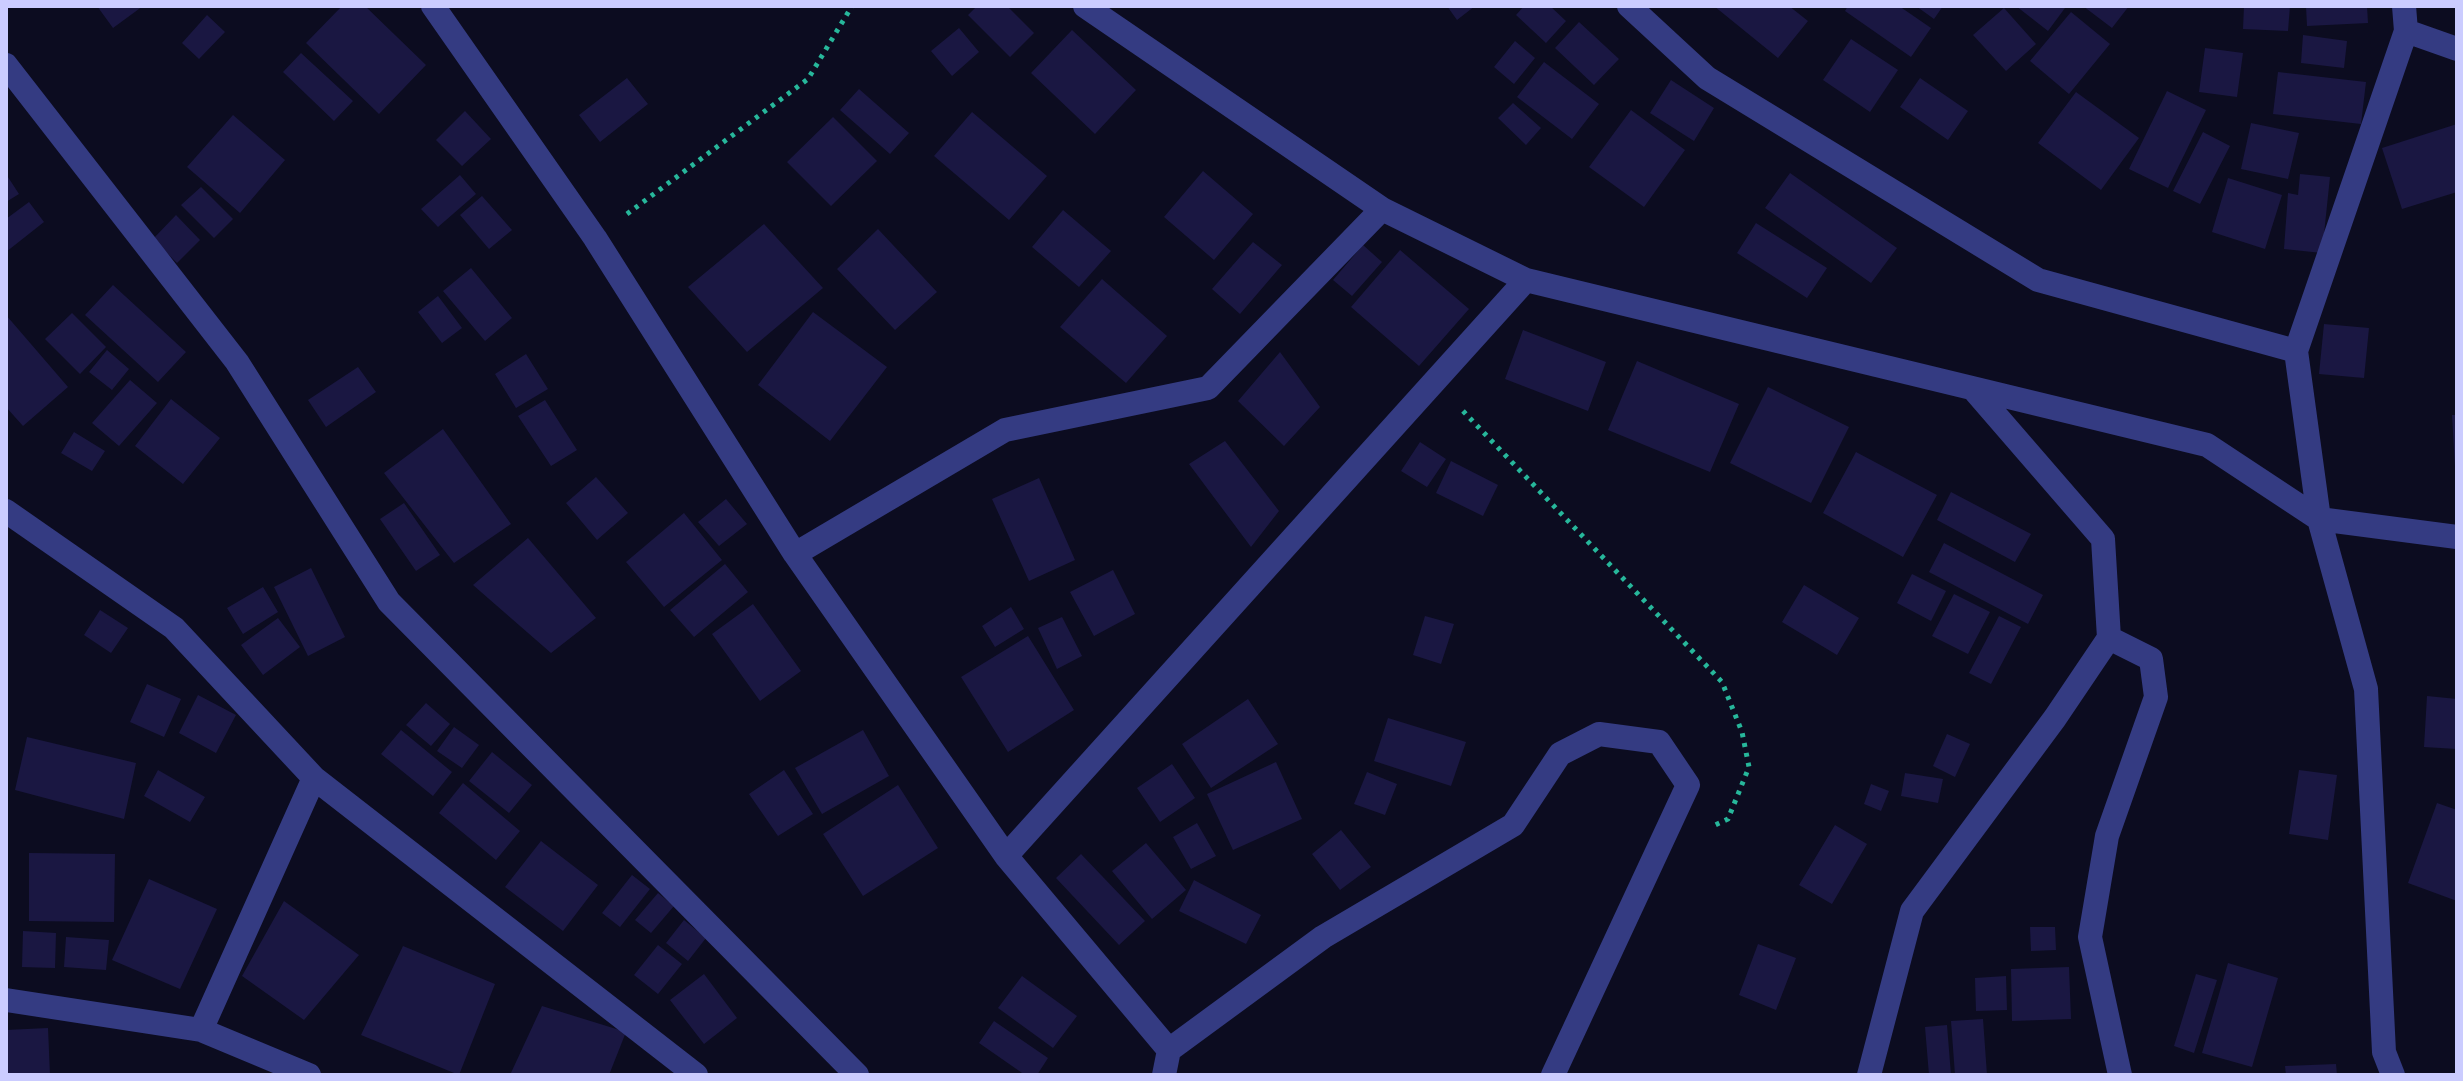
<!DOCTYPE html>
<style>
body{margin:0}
#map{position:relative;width:2463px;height:1081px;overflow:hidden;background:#0c0c20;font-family:Figtree,sans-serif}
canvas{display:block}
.frame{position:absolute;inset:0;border:8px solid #cbccff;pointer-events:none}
</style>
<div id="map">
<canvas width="2463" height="1081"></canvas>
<div class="frame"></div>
</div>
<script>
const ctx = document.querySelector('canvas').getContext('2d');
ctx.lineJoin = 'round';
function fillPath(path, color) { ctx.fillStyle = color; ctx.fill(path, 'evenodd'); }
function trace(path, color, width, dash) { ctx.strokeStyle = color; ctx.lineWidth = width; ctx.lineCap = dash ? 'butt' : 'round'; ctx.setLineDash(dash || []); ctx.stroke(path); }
const building = new Path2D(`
 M97,6H143L113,28Z
 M342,6H365L426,65L379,114L306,43Z
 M977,6H1007L1034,33L1010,57L968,15Z
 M1447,6H1475L1457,20Z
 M1524,6H1550L1566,21L1546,43L1516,15Z
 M1714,6H1789L1808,21L1778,58Z
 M1848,6H1899L1931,28L1911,57L1845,11Z
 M1916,6H1943L1934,19Z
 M2016,6H2063L2065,8L2048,31Z
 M2083,6H2129L2112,28Z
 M2244,6H2290L2288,31L2243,29Z
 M2306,6H2367L2368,23L2307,26Z
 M2004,8L2036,44L2006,71L1973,35Z
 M2071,12L2110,44L2069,94L2030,61Z
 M207,15L225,32L199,59L182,43Z
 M1579,22L1619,59L1594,85L1555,48Z
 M959,28L979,52L952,76L931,51Z
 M1072,30L1136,90L1095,134L1031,73Z
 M2303,35L2347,41L2344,68L2301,63Z
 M1851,39L1898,70L1870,112L1823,80Z
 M1515,41L1535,58L1514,84L1494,67Z
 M2205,48L2243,53L2237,97L2199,92Z
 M301,53L353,101L334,121L283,72Z
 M1544,62L1599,104L1572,139L1517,97Z
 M2278,72L2366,82L2361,124L2273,114Z
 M627,78L648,104L600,142L579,115Z
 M1920,78L1968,111L1948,140L1900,107Z
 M1671,80L1714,108L1694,141L1650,113Z
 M859,89L909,133L890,154L840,110Z
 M2167,91L2206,110L2168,188L2129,169Z
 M2076,92L2139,138L2101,190L2038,143Z
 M1513,103L1541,128L1526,145L1498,118Z
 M1631,110L1685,150L1644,207L1589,167Z
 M465,111L491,139L462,166L436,140Z
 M972,112L1047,176L1009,220L934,156Z
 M233,115L285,160L240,213L187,167Z
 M833,117L877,161L831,206L787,162Z
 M2251,123L2299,133L2288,179L2241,169Z
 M2457,124V192L2402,209L2382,148Z
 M2203,132L2230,146L2200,204L2173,191Z
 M1203,171L1253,214L1214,260L1164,217Z
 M1790,173L1897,248L1871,283L1765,208Z
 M6,174L19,194L6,202Z
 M2300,174L2330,177L2322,253L2284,249L2288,193L2298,195Z
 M460,175L476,194L438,227L421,209Z
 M2228,178L2282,195L2265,249L2212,232Z
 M201,187L233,219L214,238L181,205Z
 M482,196L512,230L489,249L460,215Z
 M29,202L44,222L6,252V219Z
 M1063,210L1111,251L1079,287L1032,247Z
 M176,215L200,240L177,263L153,239Z
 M1756,223L1827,268L1807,298L1737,253Z
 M764,224L823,288L747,352L688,287Z
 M878,229L937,292L895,330L837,269Z
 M1253,242L1282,265L1240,314L1212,289Z
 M1363,245L1382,262L1352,296L1333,280Z
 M1400,250L1469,309L1419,366L1351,307Z
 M471,268L512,318L485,341L443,291Z
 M1102,279L1167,336L1126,383L1060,327Z
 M113,285L186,352L158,382L85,315Z
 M438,296L462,328L442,343L418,312Z
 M813,312L887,367L830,441L758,385Z
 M72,313L106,347L80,374L45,339Z
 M6,315L68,387L23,426L6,407Z
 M2324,324L2369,328L2364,378L2319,374Z
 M1523,330L1606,362L1588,411L1505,379Z
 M107,350L129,369L112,390L89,372Z
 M1280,352L1320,407L1284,446L1238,401Z
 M526,354L548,389L516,408L495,374Z
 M1637,361L1739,404L1710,472L1608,430Z
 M358,367L376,392L326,427L308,400Z
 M130,380L157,403L119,446L92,423Z
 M1768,387L1849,427L1811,503L1730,463Z
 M171,399L220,438L183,484L135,446Z
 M545,400L577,450L551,466L518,416Z
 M2452,415H2457V467H2455Z
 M443,429L511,524L454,563L384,473Z
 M74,432L105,451L92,471L61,453Z
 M1225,441L1279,511L1251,547L1189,464Z
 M1420,442L1446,459L1427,487L1401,471Z
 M1856,452L1937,495L1903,557L1823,513Z
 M1451,461L1498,485L1483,516L1436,493Z
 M596,477L628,513L597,540L566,503Z
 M1039,478L1075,560L1029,581L992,499Z
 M1951,492L2031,534L2015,562L1937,520Z
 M726,499L747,524L719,546L698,522Z
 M404,503L440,555L416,571L380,519Z
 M684,513L722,560L664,607L626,562Z
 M528,538L596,618L551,653L473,585Z
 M1944,543L2043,595L2028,624L1929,572Z
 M725,564L748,592L694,637L670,610Z
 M311,568L345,637L308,656L274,587Z
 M1113,570L1135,614L1094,636L1070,592Z
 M1912,574L1946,591L1931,621L1897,603Z
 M1804,585L1859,618L1837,655L1782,622Z
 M263,587L278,612L243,634L227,608Z
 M1954,594L1990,612L1968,654L1932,636Z
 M753,604L801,671L760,701L712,634Z
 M1011,607L1024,629L995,647L982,626Z
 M100,610L128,628L111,653L84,635Z
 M1425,616L1454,624L1441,664L1413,655Z
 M1999,616L2021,627L1991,684L1969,673Z
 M1062,617L1082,656L1057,669L1038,628Z
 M278,618L300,647L263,675L241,645Z
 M1028,636L1074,710L1008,752L961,677Z
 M147,684L181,699L164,737L130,722Z
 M198,695L236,715L216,753L179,733Z
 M2427,696L2457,699V749L2424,747Z
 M1248,699L1278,744L1211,788L1182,744Z
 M426,703L450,724L431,746L406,725Z
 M1388,718L1466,742L1451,786L1374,761Z
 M454,727L479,745L462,768L437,751Z
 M401,730L452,772L433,796L381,754Z
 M863,730L889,776L822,814L795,768Z
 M1947,734L1970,744L1955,777L1933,766Z
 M27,737L136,763L124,819L15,790Z
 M492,752L532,785L509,813L469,781Z
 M1276,762L1302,819L1233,850L1207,794Z
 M1172,764L1195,798L1160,822L1137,788Z
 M158,770L205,797L190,822L144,796Z
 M784,770L813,814L778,836L749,794Z
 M2299,770L2337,775L2328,840L2289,834Z
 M1367,772L1397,784L1385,815L1354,804Z
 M1905,773L1943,779L1938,803L1901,796Z
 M463,783L520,831L496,860L439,813Z
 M1871,784L1889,791L1881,811L1864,804Z
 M898,785L938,848L863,896L823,834Z
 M2437,803L2457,810V901L2408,883Z
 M1197,823L1216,856L1191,869L1173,837Z
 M1835,825L1867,844L1832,904L1799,885Z
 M1341,830L1371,867L1340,890L1312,854Z
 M541,841L598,885L563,931L505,887Z
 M1146,843L1186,890L1152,919L1112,871Z
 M29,853L115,854L114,922L29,921Z
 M1081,854L1145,921L1119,945L1056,878Z
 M632,875L650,889L620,927L602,913Z
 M149,879L217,909L180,989L112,960Z
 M1194,880L1261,915L1246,944L1179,911Z
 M658,893L674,906L651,933L635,920Z
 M284,901L359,955L304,1020L242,976Z
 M684,920L706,938L688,961L666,943Z
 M2030,927H2055L2056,950L2031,951Z
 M23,931L56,933L55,968L22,967Z
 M66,937L109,940L106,970L64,967Z
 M1758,944L1796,958L1776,1010L1739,995Z
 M658,945L682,964L658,994L634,975Z
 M403,946L495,984L459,1075L361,1035Z
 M2228,963L2278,978L2252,1067L2202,1053Z
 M2069,967L2071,1019L2012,1021L2011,969Z
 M704,974L737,1018L704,1044L670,1000Z
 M2196,974L2217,980L2194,1053L2174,1046Z
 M1022,976L1077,1016L1053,1048L998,1008Z
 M2006,976L2007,1010L1976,1011L1975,978Z
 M542,1006L626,1032L609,1075H510Z
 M1983,1019L1987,1075H1955L1951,1021Z
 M994,1021L1048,1058L1037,1075H1025L979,1043Z
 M1947,1025L1951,1075H1929L1925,1027Z
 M48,1028L50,1075H6V1030Z
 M2336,1064L2337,1075H2286L2285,1066Z`);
const path = new Path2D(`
 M627,214L808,79L852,6
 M1463,411L1722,682L1742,732L1749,767L1728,819L1715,825`);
const minor = new Path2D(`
 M433,6L595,238L795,554L1006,856L1169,1050L1164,1075
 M1085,6L1382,209L1526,280L2207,445L2319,519L2366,689L2384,1052L2393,1075
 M1629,6L1707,78L2038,280L2296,351L2319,519L2457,537
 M2406,31L2457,49
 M6,65L237,362L389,602L857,1075
 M2296,351L2406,31L2404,6
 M6,511L174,628L314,778L696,1075
 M795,554L1005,430L1208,388L1382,209
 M2109,638L2151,659L2156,697L2107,836L2090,937L2120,1075
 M1006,856L1526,280
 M6,1000L201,1030L309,1075
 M201,1030L314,778
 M1169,1050L1323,937L1513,825L1560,754L1599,734L1659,742L1688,785L1553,1075
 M1869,1075L1912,911L2055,718L2109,638L2103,539L1974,390`);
fillPath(building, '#1a1742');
trace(path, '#27b79b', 5, [4, 6]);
trace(minor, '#343b82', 24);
</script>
